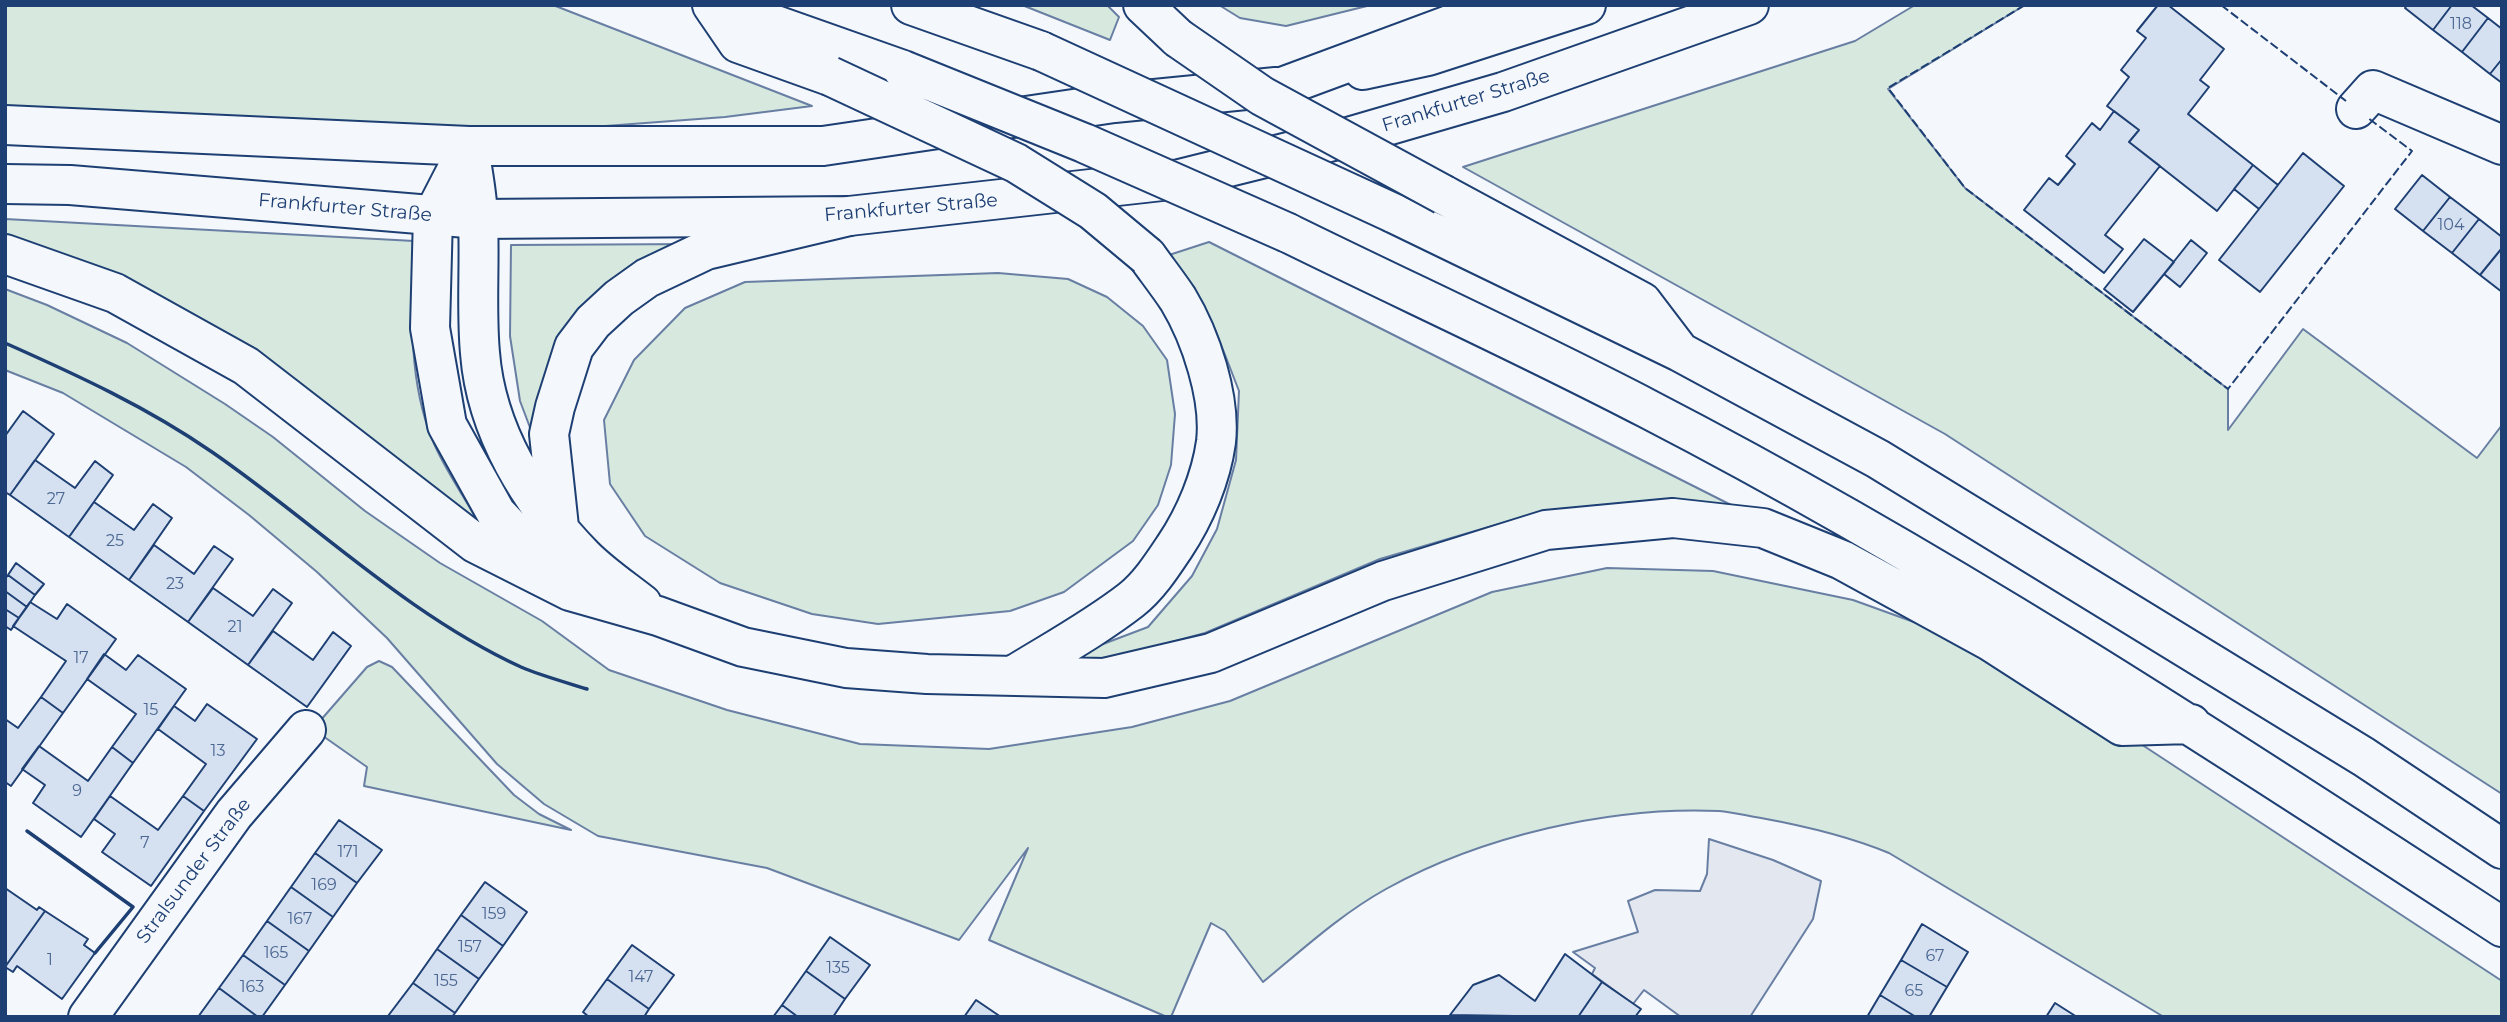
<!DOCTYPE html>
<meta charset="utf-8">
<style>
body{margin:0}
#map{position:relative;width:2507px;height:1022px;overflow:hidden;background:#f4f7fb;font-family:Montserrat,sans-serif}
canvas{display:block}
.frame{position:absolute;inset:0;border:7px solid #1d3f73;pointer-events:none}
</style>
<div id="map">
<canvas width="2507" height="1022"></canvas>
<div class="frame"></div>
</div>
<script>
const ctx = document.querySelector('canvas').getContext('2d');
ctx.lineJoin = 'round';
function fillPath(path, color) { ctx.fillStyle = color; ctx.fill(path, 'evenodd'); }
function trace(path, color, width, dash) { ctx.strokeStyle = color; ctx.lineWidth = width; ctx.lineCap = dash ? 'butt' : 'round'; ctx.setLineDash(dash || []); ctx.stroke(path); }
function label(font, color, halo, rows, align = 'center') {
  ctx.font = font + ' Montserrat,sans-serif'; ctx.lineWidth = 5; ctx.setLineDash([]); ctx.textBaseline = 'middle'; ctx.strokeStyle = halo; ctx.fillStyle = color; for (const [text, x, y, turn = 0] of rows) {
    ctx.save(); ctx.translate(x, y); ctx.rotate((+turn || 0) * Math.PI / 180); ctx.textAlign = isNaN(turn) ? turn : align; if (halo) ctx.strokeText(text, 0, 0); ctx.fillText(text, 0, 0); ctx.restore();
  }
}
const green = new Path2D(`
 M5,5H553L812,106L725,117L499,134L5,107Z
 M1022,5H1107L1119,17L1110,40Z
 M1219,5H1371L1286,26L1240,18Z
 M1915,5H2025L1888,89L1965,188L2228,389V430L2303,329L2477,458L2502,425V794L1945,434L1463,167L1855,41Z
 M5,219L414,241C412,306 407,377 432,439C443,467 462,493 477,520L475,526L5,239Z
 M1209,242L1743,511H1543L1380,559L1205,633L1109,659L1045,666L1148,627L1192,576L1217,529L1236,460L1239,391L1215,329L1169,255Z
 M697,244L625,277L540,454L520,401L510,336L511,245Z
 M998,273L1068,279L1107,297L1143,326L1167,360L1175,414L1171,465L1158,505L1133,541L1064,592L1010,611L878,624L812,614L720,583L645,536L610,484L604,420L634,360L685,308L745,282Z
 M5,289L47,305L127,343L225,404L273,437L365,511L440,563L542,621L609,670L727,710L860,744L989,749L1132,727L1230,701L1492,592L1607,568L1713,571L1853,600L1983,647L2118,729L2502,981V1017H2164L1889,853C1848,836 1805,826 1761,818C1748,816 1733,812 1719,811C1611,806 1481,836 1386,889C1341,914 1303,949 1263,982L1225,931L1211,923L1171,1017H1167L989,940L1028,848L959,940L767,868L598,836L544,804L497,764L387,638L317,572L249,515L186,467L63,393L5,370Z
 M379,661L392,667L514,795L539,814L571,830L364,786L367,767L313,729L367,667Z`);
const parking = new Path2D(`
 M1709,839L1773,860L1821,881L1813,919L1750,1017H1681L1644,990L1633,1004L1592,974L1595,968L1573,952L1638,932L1628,901L1655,890L1700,891L1707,874Z`);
const building = new Path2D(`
 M2158,5H2168L2224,49L2200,80L2209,87L2188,114L2253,165L2217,211L2129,142L2139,130L2107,106L2129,77L2121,70L2146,38L2137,31Z
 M2407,5H2452L2433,30L2405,8Z
 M2452,5H2471L2488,18L2462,52L2433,30Z
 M2488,18L2502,29V59L2490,74L2462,52Z
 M2502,59V83L2490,74Z
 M2114,111L2139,130L2129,142L2160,166L2105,235L2123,249L2104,273L2024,210L2049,178L2058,185L2075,164L2066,156L2092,123L2100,130Z
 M2303,153L2344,186L2260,292L2219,260Z
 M2253,165L2278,185L2259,209L2234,189Z
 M2422,175L2450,197L2423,231L2395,209Z
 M2450,197L2479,219L2452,253L2423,231Z
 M2479,219L2502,237V248L2480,275L2452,253Z
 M2144,239L2174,262L2133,312L2104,289Z
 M2191,240L2207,253L2180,287L2164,274Z
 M2502,248V292L2480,275Z
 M23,411L54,434L10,495L5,492V436Z
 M35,460L75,488L95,461L113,475L69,537L10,495Z
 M94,502L134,530L153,504L172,518L129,580L69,537Z
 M154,545L194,574L214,546L233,559L188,622L129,580Z
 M16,563L44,584L35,595L8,575Z
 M8,575L35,595L27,607L5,591V579Z
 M213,588L253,616L273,589L292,603L248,665L188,622Z
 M5,591L27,607L19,618L5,609Z
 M30,602L57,619L67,604L116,639L63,713L41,697L66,661L13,626Z
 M5,609L19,618L11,630L5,626Z
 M273,631L313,660L333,632L351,646L307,707L248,665Z
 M104,654L126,670L138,655L186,689L133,763L112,747L136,714L87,679Z
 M41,697L63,713L11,786L5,782V719L18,728Z
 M207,704L257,739L204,811L183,796L206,764L158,729L174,706L195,721Z
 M39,746L88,781L112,747L133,763L81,837L33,803L45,785L22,769Z
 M110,796L158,830L183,796L204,811L151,886L102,852L115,834L94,819Z
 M339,820L382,850L357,883L315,853Z
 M315,853L357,883L333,917L291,887Z
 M485,882L527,912L503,946L461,915Z
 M291,887L333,917L309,951L267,921Z
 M5,888L37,910L39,907L45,911L5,967Z
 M45,911L88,939L84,945L95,953L62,999L17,966L13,972L5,967Z
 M461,915L503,946L479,979L437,949Z
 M267,921L309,951L285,985L243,955Z
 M1922,924L1968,952L1947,987L1901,960Z
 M830,937L870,965L845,999L806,971Z
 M632,945L674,975L649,1009L607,979Z
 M437,949L479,979L455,1013L413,983Z
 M1565,954L1602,982L1578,1017L1450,1015L1473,985L1499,975L1535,1001Z
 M243,955L285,985L262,1017H258L219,988Z
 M1901,960L1947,987L1929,1017H1916L1880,995Z
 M806,971L845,999L833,1017H798L782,1005Z
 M607,979L649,1009L644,1017H589L583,1012Z
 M1602,982L1641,1009L1635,1017H1578Z
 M413,983L455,1013L452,1017L388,1016Z
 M219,988L258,1017H198Z
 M1880,995L1916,1017H1867Z
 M976,1000L1001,1017H964Z
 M2055,1003L2077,1017H2046Z
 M782,1005L798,1017H773Z`);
const minor = new Path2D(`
 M2356,109L2373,90L2502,145
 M88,1017L234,814L306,730`);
const major = new Path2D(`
 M1363,70L1428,56L1586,5
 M5,125L469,146H823L1114,103L1276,87
 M5,184L70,185L479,219L849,216L1180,179L1345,138L1503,92L1749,5`);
const highway = new Path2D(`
 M712,5L738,43L830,76
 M719,5L903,70
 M911,5L1041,51
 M1143,5L1178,38
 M1282,87L1503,5
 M469,146C472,171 478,196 478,220C480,264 476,309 480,353C486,431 530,502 584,557C602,575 623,589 642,604
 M469,146L433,216L430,328L447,425L496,513L552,572
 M1444,195L1642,302L1677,348
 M1393,213L1680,352L1878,459L2364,757L2502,849
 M1288,233C1408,292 1529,347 1648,409C1944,562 2223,745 2502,927
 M5,254L115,293L246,366L475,543L570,591L658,616L743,647L846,668L927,674L1104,678L1211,653L1383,581L1546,530L1673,518L1763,528L1842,560L1990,641L2122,726L2191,724
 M559,527L549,434L555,407L574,347L593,322L619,298L647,278L706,250L849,216
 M1014,675C1053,651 1095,628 1131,600C1149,586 1163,564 1175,546C1195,516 1211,478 1216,442C1221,398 1201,337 1178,299C1168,284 1157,270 1147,256`);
const highwayBridge = new Path2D(`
 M1178,38L1262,96L1444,195
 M1041,51L1393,213
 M903,70L1084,143L1288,233
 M830,76L1016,163L1093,211L1147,256`);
const fence = new Path2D(`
 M2025,5L1888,88L1965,188L2228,389L2412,151L2368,118
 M2221,5L2346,101`);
const wall = new Path2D(`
 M5,343C77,375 147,407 212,452C315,523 406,614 521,667C542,676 565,682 587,689
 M27,831L133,907L95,953`);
const numberNames = [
 ["118",2461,24],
 ["104",2451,225],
 ["27",56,499],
 ["25",115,541],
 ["23",175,584],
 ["21",235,627],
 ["17",81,658],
 ["15",151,710],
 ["13",218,751],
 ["9",77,791],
 ["7",145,843],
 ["171",348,852],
 ["169",324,885],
 ["159",494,914],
 ["167",300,919],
 ["157",470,947],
 ["165",276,953],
 ["67",1935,956],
 ["1",50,960],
 ["135",838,968],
 ["147",641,977],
 ["155",446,981],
 ["163",252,987],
 ["65",1914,991]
];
const streetNames = [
 ["Frankfurter Straße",1466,101,-17],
 ["Frankfurter Straße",345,208,5],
 ["Frankfurter Straße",911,208,-5],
 ["Stralsunder Straße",194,871,-53]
];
fillPath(green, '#d7e8df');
trace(green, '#687fa3', 2);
fillPath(parking, '#e3e8f0');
trace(parking, '#687fa3', 2);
fillPath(building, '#d5e0f0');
trace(building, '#1d3f73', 2);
trace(minor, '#1d3f73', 42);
trace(major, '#1d3f73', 42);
trace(highway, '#1d3f73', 42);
trace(minor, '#f4f7fb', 38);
trace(major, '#f4f7fb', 38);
trace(highway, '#f4f7fb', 38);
trace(highwayBridge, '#1d3f73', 42, []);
trace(highwayBridge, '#f4f7fb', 38);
trace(fence, '#1d3f73', 2, [9, 3.5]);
trace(wall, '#1d3f73', 3.5);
label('16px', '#4b6792', null, numberNames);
label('19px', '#1d3f73', '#f4f7fb', streetNames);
</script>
